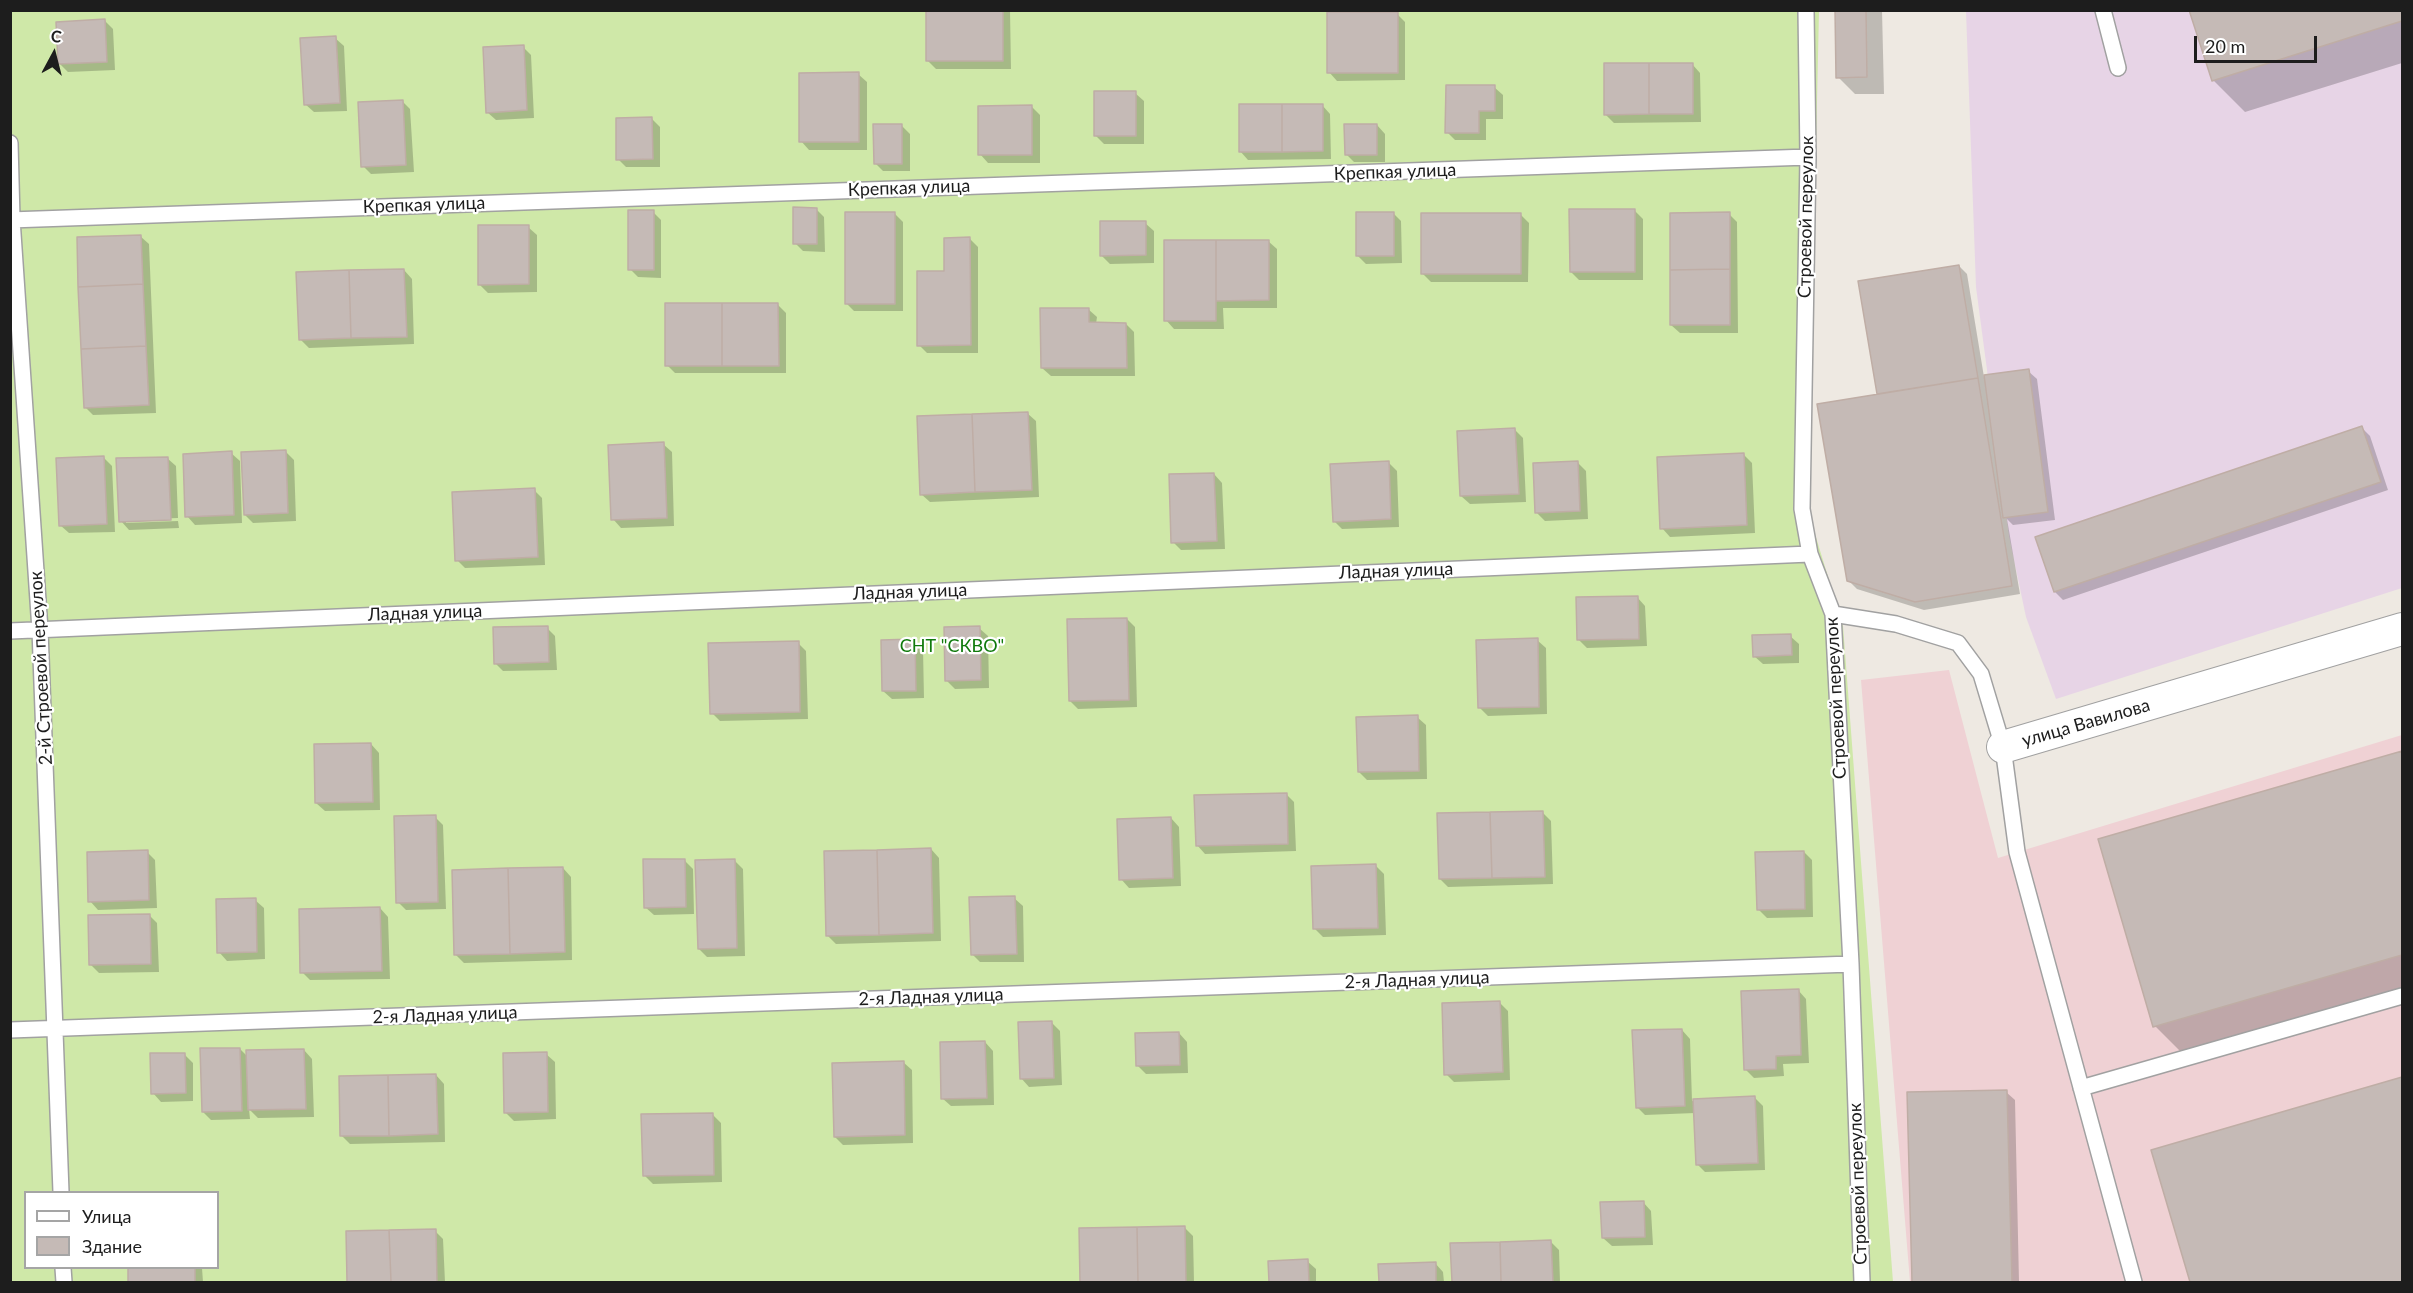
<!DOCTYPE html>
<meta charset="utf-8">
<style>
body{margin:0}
#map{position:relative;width:2413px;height:1293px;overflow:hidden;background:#eee9e2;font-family:Lato,sans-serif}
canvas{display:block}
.frame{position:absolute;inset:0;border:12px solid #1d1d1d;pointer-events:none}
.legend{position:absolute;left:24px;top:1191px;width:195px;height:78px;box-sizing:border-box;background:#fff;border:2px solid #a5a5a5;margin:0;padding:8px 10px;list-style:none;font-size:18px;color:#1d1d1d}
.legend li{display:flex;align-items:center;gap:12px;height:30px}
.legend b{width:30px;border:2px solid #a5a5a5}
.north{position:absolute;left:24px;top:24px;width:60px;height:60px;-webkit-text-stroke:4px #fff;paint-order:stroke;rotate:7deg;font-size:16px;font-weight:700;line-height:24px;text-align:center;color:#1d1d1d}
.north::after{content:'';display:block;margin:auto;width:21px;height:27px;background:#1d1d1d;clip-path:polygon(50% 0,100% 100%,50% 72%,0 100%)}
.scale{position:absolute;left:2194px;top:36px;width:123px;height:27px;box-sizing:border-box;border:3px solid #1d1d1d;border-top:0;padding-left:8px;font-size:18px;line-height:21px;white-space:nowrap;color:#1d1d1d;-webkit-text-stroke:4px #fff;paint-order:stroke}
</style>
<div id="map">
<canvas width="2413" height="1293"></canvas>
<div class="frame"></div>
<ul class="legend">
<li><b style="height:8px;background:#fff"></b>Улица</li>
<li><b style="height:16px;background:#c5bab6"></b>Здание</li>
</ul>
<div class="north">С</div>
<div class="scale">20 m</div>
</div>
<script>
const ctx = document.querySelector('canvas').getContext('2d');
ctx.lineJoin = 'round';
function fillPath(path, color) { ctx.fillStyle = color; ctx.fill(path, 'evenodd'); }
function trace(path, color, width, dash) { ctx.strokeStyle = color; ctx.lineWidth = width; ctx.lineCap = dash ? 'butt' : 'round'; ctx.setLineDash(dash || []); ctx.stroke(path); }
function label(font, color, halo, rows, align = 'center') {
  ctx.font = font + ' Lato,sans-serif'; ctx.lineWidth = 4.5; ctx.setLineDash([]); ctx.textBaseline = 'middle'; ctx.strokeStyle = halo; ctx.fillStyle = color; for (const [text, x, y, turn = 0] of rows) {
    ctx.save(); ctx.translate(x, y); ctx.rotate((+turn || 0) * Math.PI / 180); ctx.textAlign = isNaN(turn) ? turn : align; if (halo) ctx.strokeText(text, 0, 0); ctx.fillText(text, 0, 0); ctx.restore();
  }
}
const commercial = new Path2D(`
 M1949,670L1998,858L2402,735V1282H1910L1861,680Z`);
const industrial = new Path2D(`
 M1966,11H2402V588L2056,699L2026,617L2009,536L1976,287Z`);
const grass = new Path2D(`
 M10,11H1819L1808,511L1843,626L1893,1282H11ZM26,1192H218V1268H26Z`);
const shadow = new Path2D(`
 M928,10H1010L1011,69H936L928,61Z
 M1837,10H1882L1884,94H1855L1838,77Z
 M2191,10H2402V63L2245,112L2213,80Z
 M1397,14L1405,22V80L1337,81L1329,72Z
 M105,21L113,29L115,70L68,72L59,63Z
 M335,38L344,46L347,111L314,112L305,104Z
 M523,47L531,55L534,118L496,120L487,112Z
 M1692,64L1700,73L1701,122L1614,123L1605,114Z
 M858,74L867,82V150H809L801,141Z
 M1494,87L1503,95V119H1486V140H1455L1447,132Z
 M1135,93L1144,101V144H1104L1096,136Z
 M402,101L410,109L414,172L371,174L363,166Z
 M1322,105L1330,114L1331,159L1248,160L1240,151Z
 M1032,107L1040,115V163H988L980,154Z
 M652,119L660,127V167H626L618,159Z
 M901,125L910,134V171H883L875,163Z
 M1377,125L1385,134V162H1354L1346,154Z
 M816,209L824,217L825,252L803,251L795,243Z
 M1634,210L1643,219V280H1579L1571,272Z
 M653,212L661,220V278L638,277L630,269Z
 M1393,213L1401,221L1402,263L1366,264L1357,255Z
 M895,214L903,222V311H854L846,303Z
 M1520,214L1529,223L1528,282H1431L1423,274Z
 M1729,214L1737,222L1738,333H1680L1671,325Z
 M1145,223L1154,231V263L1110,264L1101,255Z
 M528,227L537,235V292L488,293L479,284Z
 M140,236L149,244L156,413L93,415L85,407Z
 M970,239L978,247V353H927L919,345L945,273Z
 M1268,241L1277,249V308H1223L1224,329H1174L1166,320Z
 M1959,266L1967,274L1984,377L2028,371L2037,379L2055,520L2013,525L2007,519L2020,594L1924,610L1857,589L1848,580L1878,395L1860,282Z
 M404,270L412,279L414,344L309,348L300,339Z
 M778,305L786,313V373H675L667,365Z
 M1088,309L1097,317L1096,324H1126L1134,332L1135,376H1051L1042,368Z
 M1027,413L1036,421L1039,497L930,502L921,494Z
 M2362,428L2370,436L2388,490L2063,600L2055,592Z
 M1515,430L1523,438L1526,502L1470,504L1461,496Z
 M663,444L672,452L674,526L621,528L613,519Z
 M285,451L294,460L296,521L253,523L245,515Z
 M231,453L240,461L242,523L195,525L187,516Z
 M1744,455L1752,463L1755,533L1670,537L1662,528Z
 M104,458L112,466L115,532L69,533L60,525Z
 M167,458L176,466L178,518L126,520V523L178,521L179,528L129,530L121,521Z
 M1389,463L1397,471L1399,527L1342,529L1334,521Z
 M1578,463L1586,471L1588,519L1545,521L1536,512Z
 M1214,474L1222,483L1225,549L1181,550L1173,542Z
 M534,490L542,498L545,565L465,568L457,560Z
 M1637,597L1645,606L1647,646L1587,648L1578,639Z
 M1127,619L1135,627L1137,707L1078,709L1070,701Z
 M547,628L555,636L557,670L503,671L495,663Z
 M979,628L988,636L989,688L955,689L947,681Z
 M1790,636L1799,644V663L1763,664L1754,656Z
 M1537,640L1546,648L1547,714L1488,716L1479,707Z
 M914,641L923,649L924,698L892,699L883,691Z
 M798,643L806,651L808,719L720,721L712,713Z
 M1417,717L1426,725L1427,779L1367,780L1359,772Z
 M371,744L379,753L380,810L325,811L316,803Z
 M2402,752V996L2187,1058L2155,1026L2100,840Z
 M1286,794L1294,802L1296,851L1205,854L1197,845Z
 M1543,813L1551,821L1553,884L1448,887L1440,879Z
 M435,817L443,825L446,909L406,910L398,902Z
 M1171,818L1179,827L1181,886L1129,888L1121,879Z
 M931,849L939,858L941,941L836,944L827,935Z
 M147,852L155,860L157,908L98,910L90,901Z
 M1804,852L1812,860L1813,917L1767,918L1759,910Z
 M734,860L743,869L745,956L707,957L699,949Z
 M685,861L693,869L694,914L654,915L645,907Z
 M1376,866L1384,874L1386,935L1323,937L1315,929Z
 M563,868L571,877L572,960L464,963L455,954Z
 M1014,898L1023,906L1024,962H980L972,954Z
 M255,900L264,908L265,959L227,961L219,952Z
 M380,908L388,917L390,979L310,980L302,972Z
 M149,915L157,923L159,972L99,973L91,965Z
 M1798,990L1806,999L1809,1063L1783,1064L1784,1076L1754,1078L1746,1070Z
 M1499,1002L1508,1011L1510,1080L1454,1082L1446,1074Z
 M1052,1023L1060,1031L1062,1085L1029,1087L1021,1078Z
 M1682,1030L1690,1039L1692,1101L1755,1098L1763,1106L1765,1170L1705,1172L1697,1164L1695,1113L1645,1115L1637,1107Z
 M1179,1033L1187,1042L1188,1073L1146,1074L1138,1066Z
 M985,1042L993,1051L994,1105L951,1106L942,1098Z
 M240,1049L248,1057L304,1050L312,1059L314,1117L258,1118L249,1109L250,1119L211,1120L203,1112Z
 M184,1054L193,1063V1101L161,1102L153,1093Z
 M546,1054L555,1062L556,1119L514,1121L506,1113Z
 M903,1062L912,1070L913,1143L843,1145L835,1137Z
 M436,1075L444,1084L445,1142L350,1144L342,1136Z
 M2402,1078V1282H2192L2153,1151Z
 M2006,1092L2015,1100L2019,1282H1914L1909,1094Z
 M712,1114L721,1123L722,1182L653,1184L645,1176Z
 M1643,1202L1651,1211L1653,1245L1612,1246L1603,1238Z
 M1184,1227L1193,1236L1194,1282H1082L1081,1229Z
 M435,1231L443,1239L445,1282H349L347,1233Z
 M1550,1241L1559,1250L1560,1282H1453L1452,1245Z
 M1307,1261L1316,1269V1282H1270V1262Z
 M1435,1263L1443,1272L1444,1282H1380V1265Z
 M129,1268H202L203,1282H129Z`);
const building = new Path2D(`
 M926,10H1003V61H926Z
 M1835,10H1866L1867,77L1836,78Z
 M2189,10H2402V21L2212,81Z
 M1327,12H1398V73H1327Z
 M105,19L107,62L58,64L56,22Z
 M336,36L340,103L304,105L300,38Z
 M524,45L527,110L486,113L483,47Z
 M1604,63H1649V114L1604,115Z
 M1649,63H1693V114H1649Z
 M859,72V142H799V73Z
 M1446,85H1495V111H1479V133H1445Z
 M1094,91H1136V136H1094Z
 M403,100L406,165L361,167L358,102Z
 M1239,104H1282V152H1239Z
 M1282,104H1323V151L1282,152Z
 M1032,105V155H978V106Z
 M652,117L653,159L616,160V118Z
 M873,124H902V164H874Z
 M1344,124H1377V155H1345Z
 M793,207L817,208V244H793Z
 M1569,209H1635V272H1570Z
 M628,210H654V270H628Z
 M845,212H895V304H845Z
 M1356,212H1394V256H1356Z
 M1730,212V269L1670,270V213Z
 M1421,213H1521V274H1421Z
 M1100,221H1146V255L1100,256Z
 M478,225H529V284L478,285Z
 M141,235L143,284L78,287L77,237Z
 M970,237L971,345L917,346V271H944V238Z
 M1164,240H1216V321H1164Z
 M1216,240H1269V300L1216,301Z
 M1959,265L1978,378L1877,394L1858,281Z
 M404,269L407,337L351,338L349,270Z
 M1730,269V325H1670V270Z
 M349,270L351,338L299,340L296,272Z
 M143,284L146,346L81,349L78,287Z
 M665,303H722V366H665Z
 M722,303H778L779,366H722Z
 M1040,308H1089V322L1126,323L1127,368H1041Z
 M146,346L149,405L84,408L81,349Z
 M2029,369L2048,512L2003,518L1984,375Z
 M1978,378L2012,586L1915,602L1847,581L1817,404Z
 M1028,412L1032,490L975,492L972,414Z
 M972,414L975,492L920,495L917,416Z
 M2362,426L2381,482L2054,592L2035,537Z
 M1515,428L1519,494L1460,496L1457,431Z
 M664,442L667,518L611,520L608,445Z
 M286,450L288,513L244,515L241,452Z
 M232,451L234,515L185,517L183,454Z
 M1744,453L1747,525L1660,529L1657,457Z
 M104,456L107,524L59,526L56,458Z
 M168,457L171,520L119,522L116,458Z
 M1389,461L1391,519L1333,522L1330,464Z
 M1578,461L1580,511L1535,513L1533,463Z
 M1214,473L1217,541L1171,543L1169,474Z
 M535,488L538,557L455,561L452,492Z
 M1638,596L1639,639L1577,640L1576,597Z
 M1127,618L1129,700L1069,701L1067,619Z
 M548,626L549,662L494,664L493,627Z
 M980,626L981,680L945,681L944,627Z
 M1791,634L1792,655L1753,657L1752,635Z
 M1538,638L1539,707L1478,708L1476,640Z
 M915,639L916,691H882L881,640Z
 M799,641L800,712L710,714L708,643Z
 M1418,715L1419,771L1358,772L1356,717Z
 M371,743L373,802L315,803L314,744Z
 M2402,751V955L2153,1027L2098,839Z
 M1287,793L1288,844L1196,846L1194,795Z
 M1543,811L1545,877L1492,878L1490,812Z
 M1490,812L1492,878L1439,879L1437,813Z
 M436,815L438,902L396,903L394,816Z
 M1171,817L1173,878L1119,880L1117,819Z
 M931,848L933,933L879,935L877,850Z
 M148,850L149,900L88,902L87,852Z
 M877,850L879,935L826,936L824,851Z
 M1804,851L1805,909L1757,910L1755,852Z
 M643,859H685L686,907L644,908Z
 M735,859L737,948L698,949L695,860Z
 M1376,864L1378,928L1313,929L1311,866Z
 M563,867L565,952L510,954L508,868Z
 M508,868L510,954L454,955L452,870Z
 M1015,896L1017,954L971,955L969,897Z
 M256,898L257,952L217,953L216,899Z
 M380,907L382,971L300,973L299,909Z
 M150,914L151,964L89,965L88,915Z
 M1799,989L1801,1055L1776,1056V1069L1744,1070L1741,991Z
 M1500,1001L1503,1072L1444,1075L1442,1003Z
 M1052,1021L1054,1078L1020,1079L1018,1022Z
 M1682,1029L1685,1106L1636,1108L1632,1030Z
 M1179,1032L1180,1065L1136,1066L1135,1033Z
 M985,1041L987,1098L941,1099L940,1042Z
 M200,1048H240L242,1111L202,1112Z
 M304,1049L306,1109L248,1110L246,1050Z
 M547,1052L548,1112L504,1113L503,1053Z
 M150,1053H185L186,1093L151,1094Z
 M904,1061L905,1135L834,1137L832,1063Z
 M436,1074L438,1134L389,1136L388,1075Z
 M388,1075L389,1136H340L339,1076Z
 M2402,1077V1282H2190L2151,1150Z
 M2007,1090L2012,1282H1912L1907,1092Z
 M1755,1096L1758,1163L1696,1165L1693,1099Z
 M713,1113L714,1175L643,1176L641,1114Z
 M1644,1201L1645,1237L1602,1238L1600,1202Z
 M1185,1226L1186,1282H1138L1137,1227Z
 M1137,1227L1138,1282H1080L1079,1228Z
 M436,1229L437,1282H391L389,1230Z
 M389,1230L391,1282H347L346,1231Z
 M1551,1240L1553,1282H1501L1500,1242Z
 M1500,1242L1501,1282H1452L1450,1243Z
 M1308,1259L1309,1282H1269L1268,1261Z
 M1436,1262V1282H1379L1378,1264Z
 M128,1268H195V1282H128Z`);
const lane = new Path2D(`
 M1806,10L1808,157L1802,509L1810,554L1833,614L1851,964L1862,1282
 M2103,10L2118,68
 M10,143L12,219L40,630L61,1192
 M10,220L1808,157
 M1833,614L1896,624L1958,643L1981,674L2003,747L2017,852L2134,1282
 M10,631L1810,554
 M10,1030L1851,964
 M2081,1088L2402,996
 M63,1268L64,1282`);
const street = new Path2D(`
 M2003,747L2402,629`);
const streetNames = [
 ["Крепкая улица",1395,172,-2],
 ["Крепкая улица",909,188,-2],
 ["Крепкая улица",424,205,-2],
 ["Строевой переулок",1806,217,-89],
 ["Ладная улица",1396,571,-2],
 ["Ладная улица",910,592,-2],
 ["Ладная улица",425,613,-2],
 ["2-й Строевой переулок",41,668,-93],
 ["Строевой переулок",1836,698,-93],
 ["улица Вавилова",2086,723,-16],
 ["2-я Ладная улица",1417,980,-2],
 ["2-я Ладная улица",931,997,-2],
 ["2-я Ладная улица",445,1015,-2],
 ["Строевой переулок",1858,1184,-92]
];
const parkNames = [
 ["СНТ \"СКВО\"",952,646]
];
fillPath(commercial, '#efd1d4');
fillPath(industrial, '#e7d4e6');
fillPath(grass, '#cfe8a8');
fillPath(shadow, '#0003');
fillPath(building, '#c5bab6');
trace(building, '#bfada5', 1.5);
trace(lane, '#a1a1a1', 18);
trace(street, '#a1a1a1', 34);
trace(lane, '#fff', 15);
trace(street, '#fff', 32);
label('18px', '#1d1d1d', '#fff', streetNames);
label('18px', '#107a0c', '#fff', parkNames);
</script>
